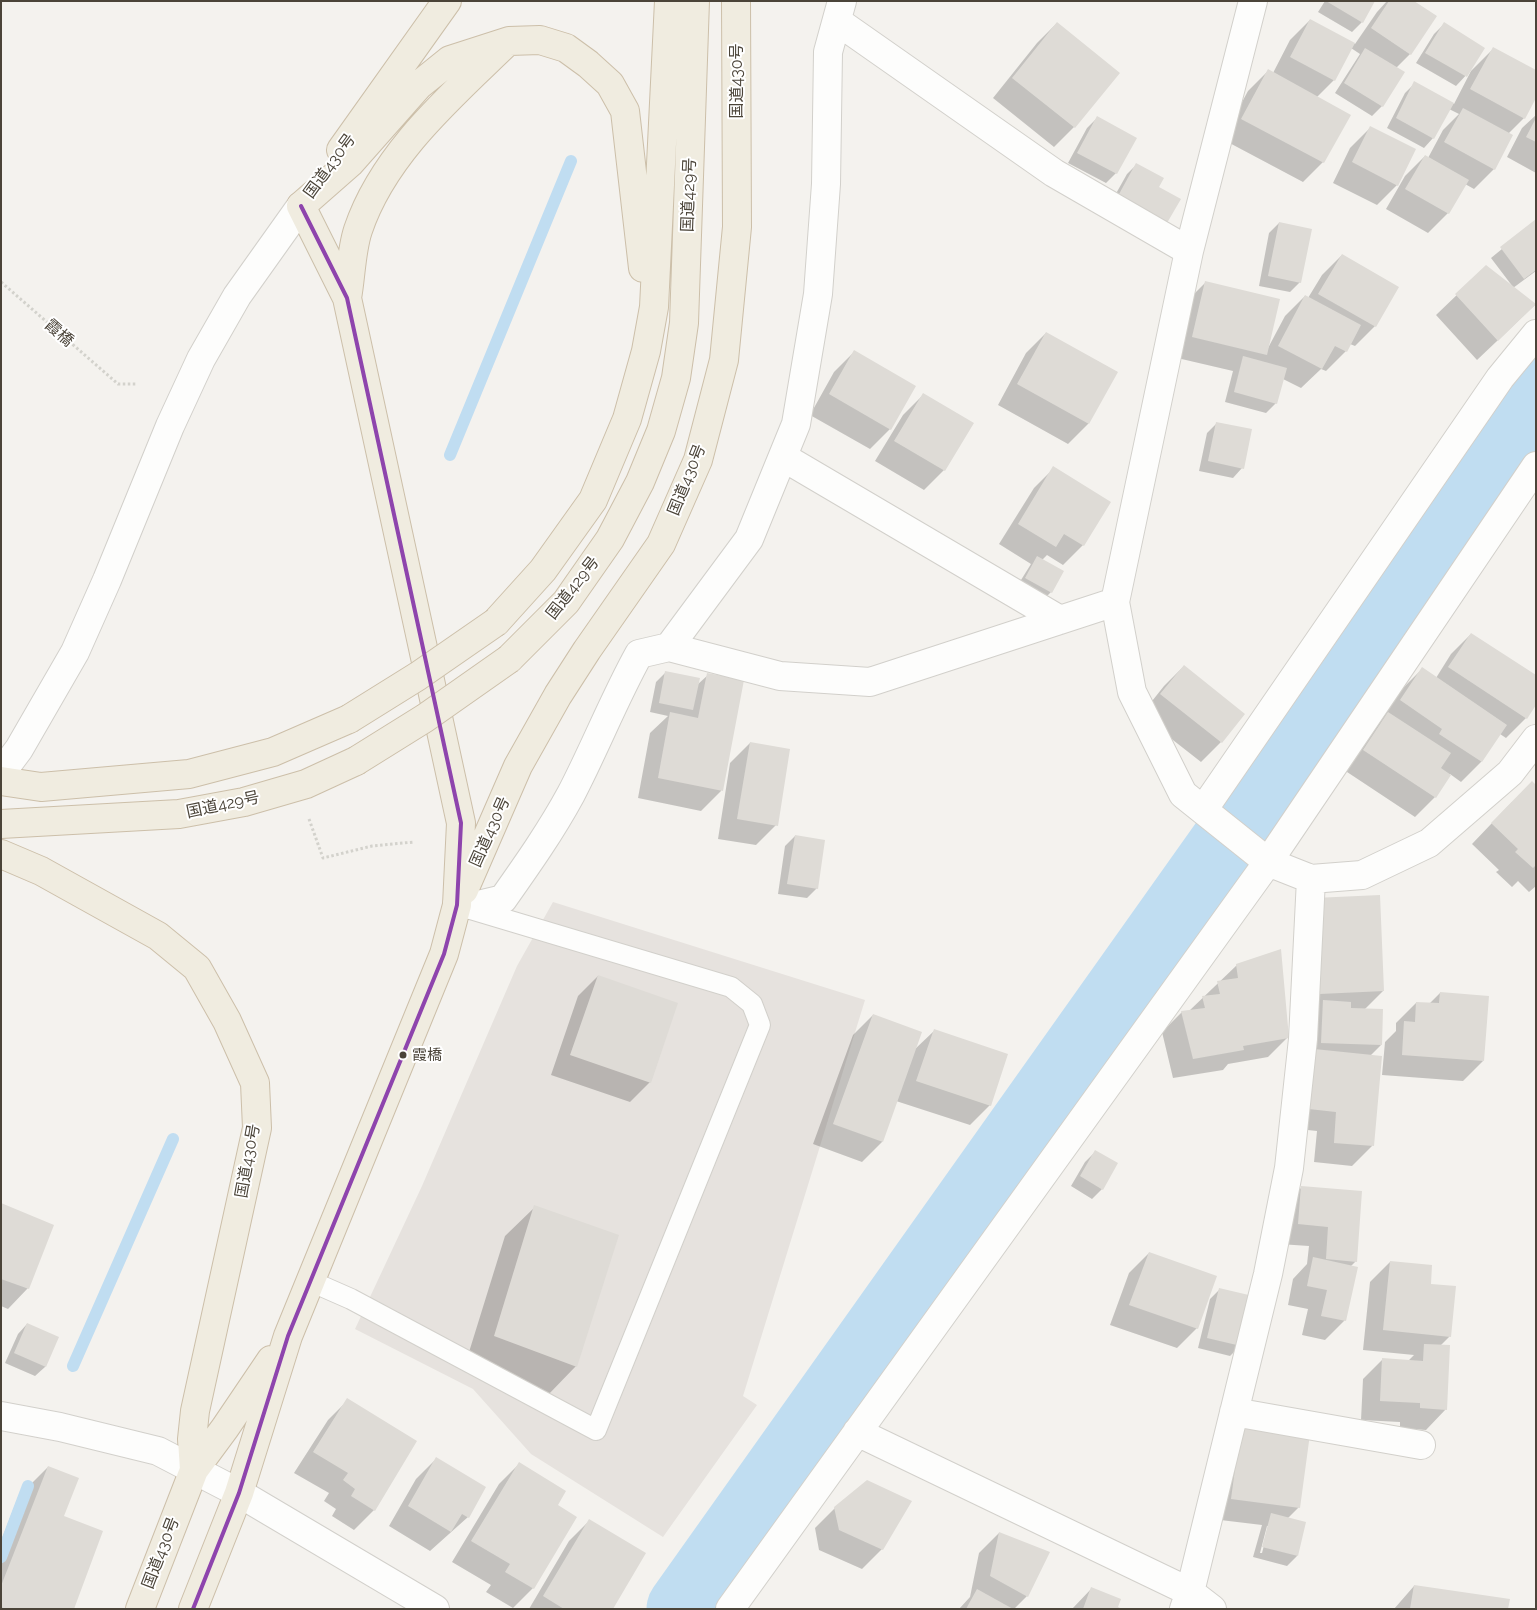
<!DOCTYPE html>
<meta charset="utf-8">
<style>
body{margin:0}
#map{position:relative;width:1537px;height:1610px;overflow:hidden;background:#f4f2ee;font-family:Raleway,sans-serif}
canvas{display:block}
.frame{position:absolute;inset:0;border:2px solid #4b4439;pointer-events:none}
</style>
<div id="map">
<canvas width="1537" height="1610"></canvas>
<div class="frame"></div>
</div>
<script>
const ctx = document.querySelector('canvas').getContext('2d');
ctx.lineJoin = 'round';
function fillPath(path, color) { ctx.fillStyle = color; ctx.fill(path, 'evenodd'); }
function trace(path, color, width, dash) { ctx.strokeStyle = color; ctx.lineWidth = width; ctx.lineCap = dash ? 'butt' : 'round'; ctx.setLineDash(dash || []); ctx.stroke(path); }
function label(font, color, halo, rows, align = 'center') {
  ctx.font = font + ' Raleway,"Noto Sans JP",sans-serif'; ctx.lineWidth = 4; ctx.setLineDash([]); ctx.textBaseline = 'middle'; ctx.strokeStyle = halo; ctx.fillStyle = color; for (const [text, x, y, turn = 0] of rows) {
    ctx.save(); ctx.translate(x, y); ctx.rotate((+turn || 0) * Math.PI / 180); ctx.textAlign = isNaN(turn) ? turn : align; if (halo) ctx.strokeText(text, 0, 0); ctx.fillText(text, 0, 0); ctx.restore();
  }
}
const industrial = new Path2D(`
 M553,902L865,1000L743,1396L757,1405L663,1537L531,1454L473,1389L355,1329L422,1186L517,966Z`);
const shadow = new Path2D(`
 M1325,1H1374L1362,22L1352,32L1318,12Z
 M1387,1H1412L1410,54L1396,68L1382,106L1372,116L1335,93L1360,54L1351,48L1334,80L1317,97L1323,162L1303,182L1222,139L1248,91L1268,71L1273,73L1290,40L1310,20L1355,44L1377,12Z
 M1057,23L1074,127L1054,147L993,98L1037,43Z
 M1444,24L1470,71L1456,86L1416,63L1434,34Z
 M1493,49L1524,118L1508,134L1494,169L1474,189L1465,184L1448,213L1428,233L1386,209L1405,176L1425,156L1428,158L1443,130L1459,114L1449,109L1433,138L1424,148L1387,128L1405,93L1415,83L1454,104L1471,71Z
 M1536,115V173L1507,157L1522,128Z
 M1097,118L1135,138L1116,173L1106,183L1068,163L1087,128Z
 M1370,128L1397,185L1377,205L1333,183L1350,148Z
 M1137,164L1157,188L1109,206L1127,174Z
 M1536,221V271L1513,288L1535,305L1477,360L1436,315L1486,267L1513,287L1491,258Z
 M1279,223L1300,282L1290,292L1259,286L1269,233Z
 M1342,255L1397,287L1375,326L1355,346L1350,344L1346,351L1326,371L1321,369L1301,388L1283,379L1276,403L1266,413L1225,402L1233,371L1173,357L1186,302L1206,282L1268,348L1285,316L1305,296L1308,298L1322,275Z
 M1046,333L1117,372L1088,424L1068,444L998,405L1026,353Z
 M854,352L890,429L870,449L810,415L834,372Z
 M923,395L944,470L924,490L875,461L903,415Z
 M1217,423L1242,468L1233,478L1199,471L1207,433Z
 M1054,468L1083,545L1063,565L1047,555L1042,560L1062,572L1051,592L1041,602L1016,588L1031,564L999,544L1034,488Z
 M1471,634L1526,718L1506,738L1500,734L1481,762L1461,782L1450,774L1435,797L1415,817L1344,770L1402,689L1422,669L1436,678L1451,654Z
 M1184,666L1221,742L1201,762L1141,715L1164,686Z
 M666,672L697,685L708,675L721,791L701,811L638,798L650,733L668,716L650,712L656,682Z
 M750,743L776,825L756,845L718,839L730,763Z
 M1536,786V886L1529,892L1518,881L1512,887L1496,872L1499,870L1472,844L1512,802Z
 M795,836L817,888L807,898L778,894L785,846Z
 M1315,899L1383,991L1364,1010L1381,1045L1370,1056L1372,1146L1352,1166L1314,1162L1317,1131L1289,1128L1299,1014L1294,919Z
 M1237,965L1288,1037L1268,1057L1228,1064L1223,1070L1173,1078L1162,1032L1182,1012L1189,1011Z
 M598,976L650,1082L630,1102L551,1075L578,996Z
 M1440,993L1483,1061L1463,1081L1382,1075L1385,1042L1396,1031V1023L1416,1003L1429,1004Z
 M873,1015L914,1050L934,1031L990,1105L970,1125L896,1101L882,1142L862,1162L813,1144L853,1035Z
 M1095,1152L1102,1189L1092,1199L1071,1186L1085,1162Z
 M1302,1187L1356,1261L1350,1267L1345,1320L1325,1340L1302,1335L1308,1309L1288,1305L1293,1279L1307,1264L1309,1246L1279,1244L1282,1207Z
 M1,1205L28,1288L8,1309L1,1306Z
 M535,1207L576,1366L547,1396L465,1365L505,1236Z
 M1149,1253L1197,1328L1177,1348L1110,1325L1129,1273Z
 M1390,1262L1450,1336L1440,1346L1446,1409L1426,1430L1400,1428V1422L1361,1420L1363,1379L1383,1359L1408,1361L1414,1355L1363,1350L1370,1282Z
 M1220,1289L1240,1346L1230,1356L1198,1348L1210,1299Z
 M27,1324L57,1338L45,1367L35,1376L5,1363L18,1334Z
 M348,1400L374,1510L354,1530L332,1516L336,1509L324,1501L329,1493L294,1473L328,1420Z
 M1241,1426L1299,1507L1287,1519L1305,1523L1297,1556L1287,1566L1253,1557L1262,1525L1212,1519ZM1267,1526H1269L1262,1553H1260Z
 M436,1459L468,1517L430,1551L389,1526L416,1479Z
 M519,1464L556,1506L533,1588L513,1608L486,1592L491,1585L452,1562L499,1484Z
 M48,1467L63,1517L72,1609H1V1541L18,1497Z
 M835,1508L882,1549L862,1569L819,1550L815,1528Z
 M589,1521L611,1609H529L569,1541Z
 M999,1533L1027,1596L1014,1609H959L970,1597L979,1553Z
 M1414,1586L1507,1609H1394Z
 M1092,1588L1116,1608L1119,1609H1072Z`);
const stream = new Path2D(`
 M450,455L571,161
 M73,1366L173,1139
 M1,1557L28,1486`);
const river = new Path2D(`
 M684,1609L1266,789L1536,396`);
const building = new Path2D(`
 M1326,1H1375L1363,23Z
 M1389,1H1414L1437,16L1411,55L1371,28Z
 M1310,19L1355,43L1335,81L1290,57Z
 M1057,22L1120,73L1075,128L1012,78Z
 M1444,22L1485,48L1467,77L1425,53Z
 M1493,47L1536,70V98L1525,119L1470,89Z
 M1365,48L1405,72L1383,107L1344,83Z
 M1268,69L1351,115L1324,163L1241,119Z
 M1414,81L1454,103L1434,139L1396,118Z
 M1463,108L1513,135L1495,170L1444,142Z
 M1097,116L1137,138L1117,174L1077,153Z
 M1536,118V142L1526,137Z
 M1370,126L1416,149L1398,186L1352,162Z
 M1425,155L1469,180L1449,214L1405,189Z
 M1136,163L1164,178L1159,187L1181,199L1167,223L1118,196Z
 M1536,219V270L1524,279L1500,247Z
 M1279,222L1312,229L1301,283L1268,276Z
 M1342,254L1399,287L1376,327L1318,294Z
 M1486,265L1536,304L1498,341L1455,294Z
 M1205,281L1280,299L1267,355L1192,337Z
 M1305,295L1361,325L1347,352L1335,346L1322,369L1278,346Z
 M1046,332L1118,372L1089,424L1017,384Z
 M854,350L916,386L891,430L829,394Z
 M1243,356L1287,368L1277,404L1234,392Z
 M923,393L974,423L945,471L894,441Z
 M1216,422L1252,429L1244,469L1208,461Z
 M1053,466L1111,502L1084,546L1064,534L1056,547L1018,524Z
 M1037,556L1064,571L1052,593L1025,578Z
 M1471,633L1536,675V705L1527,719L1448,667Z
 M1184,665L1245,714L1222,743L1160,694Z
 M1422,667L1507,725L1482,762L1439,734L1442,729L1400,700Z
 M665,671L700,678L693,710L659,703Z
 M707,673L744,680L723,791L658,778L670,712L698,718Z
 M1388,712L1451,753L1441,768L1451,775L1436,798L1363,750Z
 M750,742L790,749L778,826L737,819Z
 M1532,781L1536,785V865L1533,868L1515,852L1518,849L1491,823Z
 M795,835L825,840L818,889L787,884Z
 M1380,895L1384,991L1319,994L1314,898Z
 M1281,949L1289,1038L1243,1046L1244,1050L1193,1059L1181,1011L1205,1008L1202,996L1220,994L1217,981L1238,978L1236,964Z
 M598,975L678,1003L651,1083L570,1055Z
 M1440,992L1489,996L1484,1061L1402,1055L1404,1021L1415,1022L1416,1002L1439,1003Z
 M1323,1000L1351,1002V1008L1383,1009L1382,1045L1321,1043Z
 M873,1014L922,1032L883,1142L833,1124Z
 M934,1029L1008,1054L991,1106L916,1081Z
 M1314,1049L1382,1056L1374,1146L1334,1143L1336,1112L1309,1109Z
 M1095,1150L1118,1163L1103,1190L1080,1176Z
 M1301,1186L1362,1191L1357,1262L1326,1259L1328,1227L1298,1224Z
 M1,1203L54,1225L29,1289L1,1279Z
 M534,1205L619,1235L577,1367L494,1336Z
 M1149,1252L1217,1276L1198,1329L1129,1305Z
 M1313,1257L1358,1267L1346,1321L1321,1316L1327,1290L1307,1286Z
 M1390,1261L1432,1265L1431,1284L1456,1286L1451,1337L1383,1330Z
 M1219,1288L1253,1296L1241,1346L1207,1338Z
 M27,1323L59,1337L46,1367L14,1353Z
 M1424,1344L1450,1345L1447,1410L1420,1408V1403L1380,1401L1382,1358L1423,1361Z
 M347,1398L417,1441L375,1511L351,1496L355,1489L343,1480L348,1473L313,1452Z
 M1241,1425L1310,1434L1300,1508L1231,1499Z
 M436,1457L486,1487L469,1518L462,1514L451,1532L408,1506Z
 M519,1462L566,1491L558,1505L577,1517L534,1589L505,1572L510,1564L471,1541Z
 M48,1466L79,1478L64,1516L103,1531L74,1609H6L1,1607V1586Z
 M867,1480L912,1501L883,1550L839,1530L834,1507Z
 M1271,1513L1306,1522L1298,1556L1262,1547Z
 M589,1519L646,1553L613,1609H564L543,1596Z
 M999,1532L1050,1552L1028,1597L990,1576Z
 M1414,1585L1510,1599L1508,1609H1410Z
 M1091,1587L1121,1599L1118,1607L1122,1609H1083Z
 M977,1589L1013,1609H966Z`);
const path = new Path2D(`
 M1,282L118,384H136
 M309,819L323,858L372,846L414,842`);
const service = new Path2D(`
 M310,1281L351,1299L596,1430L760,1025L752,1004L731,987L467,908`);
const minor = new Path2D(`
 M1253,1L1189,251L1115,602L1132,692L1183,794L1268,862L1311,879L1362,875L1429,843L1510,773L1536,739
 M837,21L1054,173L1189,251
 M783,457L1060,620
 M669,647L749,539L796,424L818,294L826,184L828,52L842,1
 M1203,810L1500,378L1536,334
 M457,905L482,904L503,899C527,865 551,831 571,794C595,748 614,699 639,654L669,647L780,676L870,682L1115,602
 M1234,1412L1421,1445
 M1,1416L60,1427L158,1451L239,1493L435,1609
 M857,1432L1190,1592L1212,1609
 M730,1609L1268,862L1536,466
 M1184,1609L1190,1592L1268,1274L1289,1168L1303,1039L1311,879`);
const tertiary = new Path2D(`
 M1,773L19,749L75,652L107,580L170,426L201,359L237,296L301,206`);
const trunk = new Path2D(`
 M341,150L447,1
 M301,206L350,163L419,85L450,60L509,41L540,40L566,48L588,64L610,84L625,111L643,268
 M347,298C351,277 351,251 358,230C383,155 449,98 504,45
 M496,622L543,570L593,500L627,419L646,351L654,307L669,1
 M509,659L566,602L610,539L640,482L661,431L676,378L684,323L695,1
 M1,781L41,787L189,774L273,752L349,719
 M1,824L179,814L244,802L306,784L356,761
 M1,854L41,871L158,936L197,968L227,1021L255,1083L257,1128L195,1411L192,1439L194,1470
 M464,890L518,766L558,695L587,650L661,544L698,460L724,360L737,227L736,1
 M140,1609L194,1470L225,1428L271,1360
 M193,1609L239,1493L288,1336L444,954L457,905L461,823L347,298L301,206`);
const trunkBridge = new Path2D(`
 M349,719L418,676L496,622
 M356,761L425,718L509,659`);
const bus1 = new Path2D(`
 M193,1609L239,1493L288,1336L444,954L457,905L461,823L347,298L301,206`);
const markers = [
 [403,1055,4.5,"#4b4439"]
];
const busNames = [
 ["霞橋",412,1055]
];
const streetNames = [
 ["国道430号",737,81,-90],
 ["国道430号",330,166,-54],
 ["国道429号",689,195,-88],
 ["霞橋",59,333,41],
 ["国道430号",687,480,-68],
 ["国道429号",573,588,-52],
 ["国道429号",223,805,-12],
 ["国道430号",490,832,-66],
 ["国道430号",248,1161,-80],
 ["国道430号",161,1553,-69]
];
fillPath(industrial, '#e6e2de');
fillPath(shadow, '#0003');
trace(stream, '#c0ddf1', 12);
trace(river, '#c0ddf1', 75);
fillPath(building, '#dedbd6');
trace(service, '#d2d0cb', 22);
trace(minor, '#d2d0cb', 30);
trace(tertiary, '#d2d0cb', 30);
trace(trunk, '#ccbfa9', 30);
trace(path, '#d3d2cc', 3, [2.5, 2.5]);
trace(service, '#fdfdfc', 20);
trace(minor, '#fdfdfc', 28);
trace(tertiary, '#fdfdfc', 28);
trace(trunk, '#f0ece0', 28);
trace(trunkBridge, '#ccbfa9', 30, []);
trace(trunkBridge, '#f0ece0', 28);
trace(bus1, '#8e44ad', 4);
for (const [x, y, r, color] of markers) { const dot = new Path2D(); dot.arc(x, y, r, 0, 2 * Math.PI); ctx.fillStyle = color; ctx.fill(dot); trace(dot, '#fff', 2); }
label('15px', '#4b4439', '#fff', busNames, 'left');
label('16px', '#4b4439', '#fff', streetNames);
</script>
